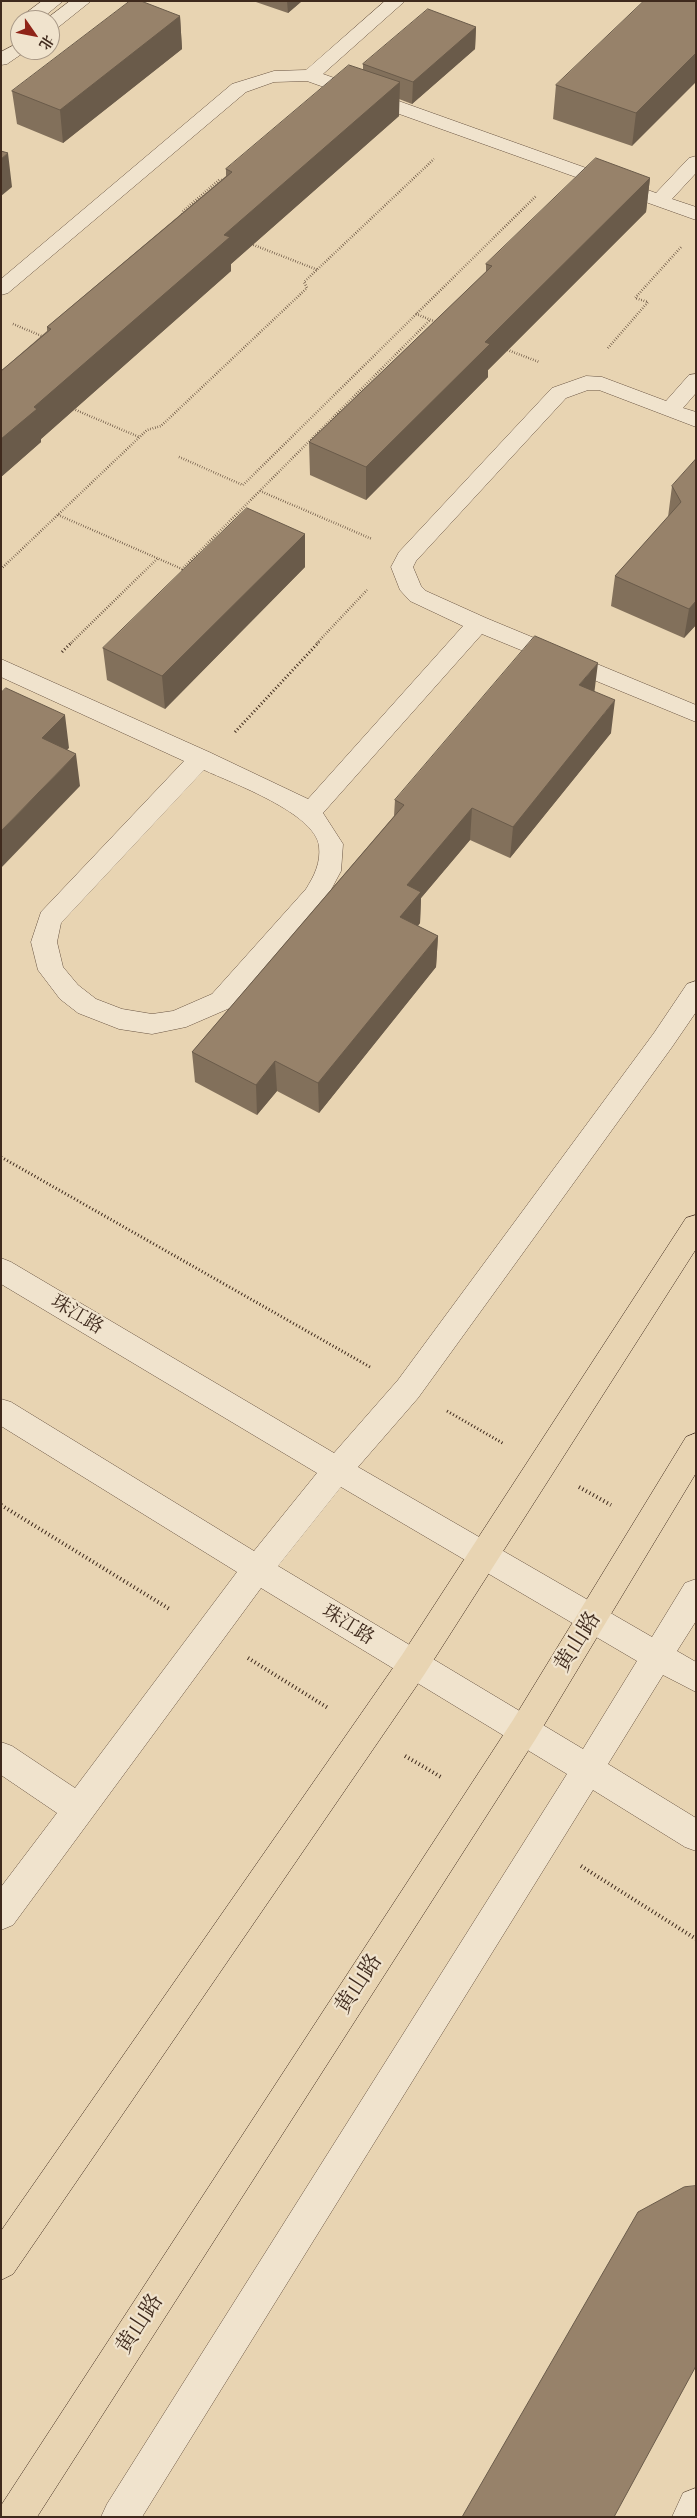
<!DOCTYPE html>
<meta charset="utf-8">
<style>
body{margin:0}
#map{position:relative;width:697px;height:2518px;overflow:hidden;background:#e8d4b2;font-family:"EB Garamond","Noto Serif SC",serif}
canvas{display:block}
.frame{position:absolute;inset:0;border:2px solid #3f2a1d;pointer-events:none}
.north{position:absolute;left:10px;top:10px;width:50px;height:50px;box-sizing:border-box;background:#f0e3cd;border:1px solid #a99987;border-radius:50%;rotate:123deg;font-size:14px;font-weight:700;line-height:20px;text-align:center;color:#3f2a1d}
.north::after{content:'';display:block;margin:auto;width:18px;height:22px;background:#8f2418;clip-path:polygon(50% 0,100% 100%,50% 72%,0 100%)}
</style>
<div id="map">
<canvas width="697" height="2518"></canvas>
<div class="frame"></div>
<div class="north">北</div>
</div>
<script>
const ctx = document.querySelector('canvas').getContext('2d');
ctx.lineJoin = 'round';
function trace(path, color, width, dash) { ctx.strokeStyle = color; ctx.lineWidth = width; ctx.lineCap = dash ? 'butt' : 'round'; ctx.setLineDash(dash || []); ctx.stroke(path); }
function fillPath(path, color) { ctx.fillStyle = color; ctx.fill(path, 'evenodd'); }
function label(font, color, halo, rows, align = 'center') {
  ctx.font = font + ' "EB Garamond","Noto Serif SC",serif'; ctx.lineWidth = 4.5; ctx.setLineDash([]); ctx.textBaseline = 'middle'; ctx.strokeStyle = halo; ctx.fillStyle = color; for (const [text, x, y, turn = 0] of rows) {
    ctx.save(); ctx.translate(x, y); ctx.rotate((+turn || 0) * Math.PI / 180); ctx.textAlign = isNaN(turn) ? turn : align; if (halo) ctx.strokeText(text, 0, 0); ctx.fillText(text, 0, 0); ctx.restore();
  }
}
const pathFar2 = new Path2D(`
 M183,216L182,212L219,180H225
 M251,244L318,270
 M416,314L436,322
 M13,324L44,337
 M608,348L648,302L635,298L682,246
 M505,349L539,362
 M71,408L139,437
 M179,457L243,485L536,196
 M260,491L372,539
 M58,515L182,569L430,320
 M1,569L147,430L161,426L307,288L304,282L434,159
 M71,643L158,558
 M317,643L367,590`);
const pathFar1 = new Path2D(`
 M62,652L72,642
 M235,732L319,642
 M1,1157L370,1367
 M447,1411L504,1444`);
const path = new Path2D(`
 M579,1487L611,1505
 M1,1505L171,1610
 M248,1658L328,1708
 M405,1756L441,1777
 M581,1866L696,1939`);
const minor = new Path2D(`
 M42,1H63L40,20L20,21L22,16Z
 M70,1H91L56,29L50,30V20H45Z
 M385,1H405L323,74L656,193L689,158L696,156V173L672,199L696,207V220L307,81L274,82L246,92L8,293L1,295V279L232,84L274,71L306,70Z
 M20,42V50L26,51L7,64L1,65V52Z
 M696,374V393L683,408L696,412V427L599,390H588L566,398L416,561L413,567L421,586L426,591L486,618L696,705V722L482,634L323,813L343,844L341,871L324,903L230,1008L186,1027L152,1034L119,1029L78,1013L60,999L38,970L31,942L41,912L184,761L1,677V659L209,752L308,799L463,626L410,601L400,590L391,567L399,552L552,388L586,376L602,377L666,401L689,375ZM204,770C232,783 315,813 319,846C321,863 314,876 306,889L212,994L173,1011L152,1014L122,1009L96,999L78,985L63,967L57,942L61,923Z
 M696,981V1012L672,1047L418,1398L358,1467L652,1637L685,1583L696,1579V1621L677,1651L696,1662V1692L663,1675L608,1764L696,1818V1851L685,1847L593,1790L142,2517H101L107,2504L567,1774L261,1588L13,1925L1,1930V1887L57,1813L1,1775V1742L12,1746L75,1788L237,1572L1,1426V1399L11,1402L254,1551L317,1473L1,1284V1258L11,1262L334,1453L398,1380L654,1033L687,984ZM341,1487L637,1661L583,1749L278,1566Z
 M696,2488V2517H672L683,2493Z`);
const major = new Path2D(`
 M696,1215V1249L424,1675L13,2274L1,2280V2231L402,1655L686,1218Z
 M696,1433V1473L535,1740L37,2517H1L2,2504L513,1720L686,1437Z`);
const wall = new Path2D(`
 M253,1H302L288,13Z
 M696,1L632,146L553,119L556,85Z
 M180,16L182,49L63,143L17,124L12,91Z
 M476,27L475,49L412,104L399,99V116L231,264V271L41,439V442L1,477V371L47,331V327L226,176V169L363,69V64Z
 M650,178L646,212L488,370V377L366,500L310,475L309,442L486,272V264Z
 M696,459V625L684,638L611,606L615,576L668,517L672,486Z
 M305,534V567L165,709L107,680L103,648Z
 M594,691L611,733L510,858L470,840L421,898L420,923L418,926L438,936L436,967L319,1113L277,1091L257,1115L195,1082L192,1052L394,816L395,800Z`);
const shadedWall = new Path2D(`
 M287,1H302L288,13Z
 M180,16L182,49L63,143L60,110Z
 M476,27L475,49L412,104L413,82Z
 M696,53V82L632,146L636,113Z
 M400,82L399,116L231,264V271L41,439V442L1,477V439L34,407L224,235Z
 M8,153L12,187L1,196V159Z
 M650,178L646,212L488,370V377L366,500V467L485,342Z
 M305,534V567L165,709L162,676Z
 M696,601V625L684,638L689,609Z
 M598,663L594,695L579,685Z
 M615,700L611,733L510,858L513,827Z
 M65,715L69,748L47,770L42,738Z
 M76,754L80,786L1,868V831Z
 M472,808L470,840L421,898L420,923L399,948L400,917L407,885Z
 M438,936L436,967L319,1113L318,1083Z
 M275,1061L277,1091L257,1115L256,1085Z`);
const building = new Path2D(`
 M130,1H141L180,16L60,110L12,91Z
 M644,1H696V53L636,113L556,85Z
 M428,9L476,27L413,82L363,64Z
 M349,65L400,82L224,235L230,237L34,407L37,409L1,439V371L51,329L47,327L232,172L226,169Z
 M1,151L8,153L1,159Z
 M596,158L650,178L485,342L490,344L366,467L309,442L492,266L486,264Z
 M696,459V601L689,609L615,576L681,502L672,486Z
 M247,508L305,534L162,676L103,648Z
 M535,636L598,663L579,685L615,700L513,827L472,808L407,885L421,892L400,917L438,936L318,1083L275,1061L256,1085L192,1052L404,805L395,800Z
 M6,688L65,715L42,738L76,754L1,831V693Z
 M696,2186V2366L614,2517H462L638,2212L684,2187Z`);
const streetNames = [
 ["珠江路",77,1315,31],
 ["珠江路",348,1625,32]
];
const nearStreetnames = [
 ["黄山路",578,1642,-58],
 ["黄山路",359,1984,-57],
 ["黄山路",140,2324,-57]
];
trace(minor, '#695442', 1);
trace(major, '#3f2a1d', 1);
trace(pathFar2, '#3f2a1d', 2.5, [0.5, 2]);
trace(pathFar1, '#3f2a1d', 3, [1, 2.5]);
trace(path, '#3f2a1d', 4, [1, 3]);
fillPath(minor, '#f0e3cd');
fillPath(major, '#e8d4b2');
fillPath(wall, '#82705b');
fillPath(shadedWall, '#6a5b4a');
fillPath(building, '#97826a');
trace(building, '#6a5b4a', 1);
label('19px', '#3f2a1d', '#f0e3cd', streetNames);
label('22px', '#3f2a1d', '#f0e3cd', nearStreetnames);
</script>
